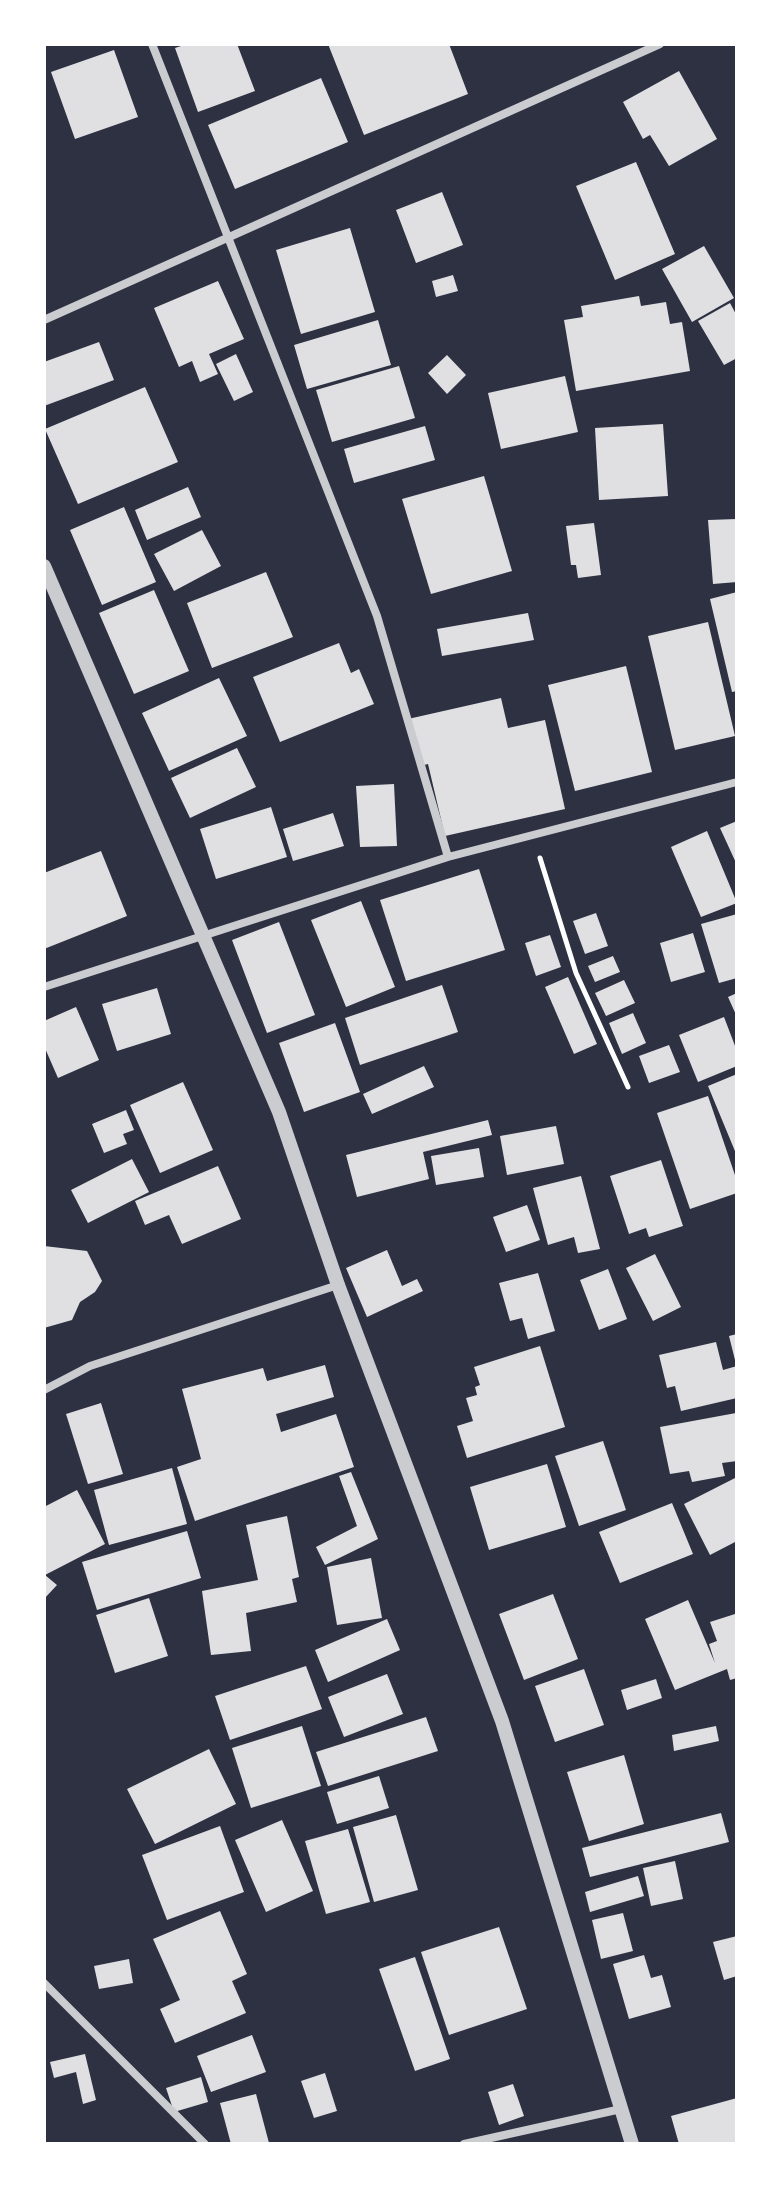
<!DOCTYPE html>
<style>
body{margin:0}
#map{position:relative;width:781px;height:2188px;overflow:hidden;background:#2d3142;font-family:Cabin,sans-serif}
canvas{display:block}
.frame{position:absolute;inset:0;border:46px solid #fff;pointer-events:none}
</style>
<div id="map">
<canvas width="781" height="2188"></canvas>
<div class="frame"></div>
</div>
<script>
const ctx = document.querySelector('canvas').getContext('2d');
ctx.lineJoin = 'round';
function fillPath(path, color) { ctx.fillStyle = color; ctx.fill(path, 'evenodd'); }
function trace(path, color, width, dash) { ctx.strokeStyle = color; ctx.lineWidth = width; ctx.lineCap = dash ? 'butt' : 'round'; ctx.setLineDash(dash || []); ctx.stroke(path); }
const building = new Path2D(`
 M187,44H237L255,91L198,112L175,48Z
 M328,44H449L468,94L364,135Z
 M114,50L138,117L75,139L51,72Z
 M679,71L717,139L669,166L650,135L643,139L623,102Z
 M321,78L348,142L235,189L208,125Z
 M636,162L675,254L615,280L576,186Z
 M442,192L463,245L416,263L396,210Z
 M350,228L375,312L301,334L276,250Z
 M704,246L734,298L692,322L662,269Z
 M453,275L458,291L436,297L432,281Z
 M218,281L244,339L209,354L218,374L200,382L192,361L179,367L154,308Z
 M639,296L641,306L666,302L670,324L682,322L690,371L576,391L564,320L583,317L581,306Z
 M730,303L737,316V358L724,365L698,321Z
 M378,320L391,365L307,389L294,345Z
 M99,342L114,380L44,406V362Z
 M236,354L253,392L234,401L216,364Z
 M447,355L466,375L447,394L428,373Z
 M399,366L415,418L332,442L316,390Z
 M565,376L578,432L501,449L488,393Z
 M145,387L178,462L78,504L45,429Z
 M663,424L668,496L599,500L595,428Z
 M425,426L435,460L354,483L344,449Z
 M484,476L512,571L431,594L402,499Z
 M188,487L201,517L147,540L135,510Z
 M124,507L156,582L102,605L70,530Z
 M737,519V582L713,584L708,520Z
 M594,523L601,575L578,578L576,565H571L566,526Z
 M202,530L221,566L174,591L154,554Z
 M266,572L293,637L212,668L187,603Z
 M154,590L189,671L134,694L99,613Z
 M737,592V691L732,692L710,599Z
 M528,613L534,640L442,656L437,629Z
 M708,622L735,736L675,750L648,636Z
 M339,643L351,673L359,669L374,704L280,742L253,677Z
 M626,666L652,772L575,791L548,685Z
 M219,678L247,736L169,771L142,713Z
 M501,698L508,728L545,720L565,809L445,836L428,764L420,766L408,719Z
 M237,748L256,787L190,818L171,778Z
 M394,784L397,846L360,847L356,786Z
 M271,807L287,857L216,879L200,829Z
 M333,813L344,846L293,861L283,829Z
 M737,821V865L720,828Z
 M707,831L737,903L701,917L671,847Z
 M101,851L127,916L44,949V873Z
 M479,869L505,950L406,981L380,900Z
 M361,901L395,987L346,1007L311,920Z
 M596,913L608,946L585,954L573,921Z
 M737,914V978L719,983L701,924Z
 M279,922L315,1015L267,1033L232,940Z
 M693,933L705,972L671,982L660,943Z
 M550,935L561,967L536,976L525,943Z
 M613,956L620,972L595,982L588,966Z
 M568,977L597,1044L574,1054L545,987Z
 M624,980L635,1003L606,1016L595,993Z
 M442,985L458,1032L360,1065L345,1018Z
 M157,988L171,1034L117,1051L102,1004Z
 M737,993V1017L728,997Z
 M76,1007L99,1060L58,1078L44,1046V1021Z
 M633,1013L646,1043L622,1054L609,1023Z
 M724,1017L737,1051V1066L698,1082L679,1035Z
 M335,1023L360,1092L304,1112L279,1043Z
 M669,1045L680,1072L649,1083L639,1056Z
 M424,1066L434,1087L372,1114L363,1094Z
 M737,1074V1156L708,1086Z
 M183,1082L213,1150L160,1173L130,1105Z
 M708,1096L737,1181V1193L690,1209L657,1113Z
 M126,1110L134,1130L123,1134L127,1144L104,1153L92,1124Z
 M488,1120L492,1135L423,1152L429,1179L357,1197L346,1155Z
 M556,1126L564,1164L507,1175L500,1136Z
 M479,1148L484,1177L436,1185L431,1156Z
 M132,1159L149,1192L88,1223L71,1190Z
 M661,1160L683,1226L649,1237L646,1228L629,1234L610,1176Z
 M218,1166L241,1219L182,1244L169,1215L145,1225L135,1201Z
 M581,1176L600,1249L578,1253L574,1237L548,1245L533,1188Z
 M527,1205L540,1240L506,1252L493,1217Z
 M44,1246L87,1251L102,1281L95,1292L80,1302L72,1320L44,1328Z
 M387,1250L402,1286L417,1279L423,1291L367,1317L346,1268Z
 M655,1254L681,1307L653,1321L626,1268Z
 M608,1269L627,1319L599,1330L580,1280Z
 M538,1273L555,1331L528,1339L522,1318L510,1321L499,1283Z
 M737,1334V1364H736L729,1336Z
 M716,1342L723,1370L737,1366V1398L681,1411L675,1386L667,1388L659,1355Z
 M540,1346L565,1427L467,1458L457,1426L473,1421L466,1398L477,1395L475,1387L480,1385L474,1367Z
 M325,1365L334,1397L276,1414L281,1432L336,1414L354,1467L195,1521L177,1467L201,1459L182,1389L263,1368L267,1381Z
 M101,1403L123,1474L88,1484L66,1414Z
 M736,1413L737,1461L722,1463L725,1476L692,1482L689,1471L670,1474L660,1427Z
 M603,1441L626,1510L579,1526L555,1456Z
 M547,1464L566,1527L489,1550L470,1487Z
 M172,1468L187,1524L109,1545L94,1490Z
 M351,1472L378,1539L325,1565L316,1547L357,1526L339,1476Z
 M737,1477V1541L710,1555L684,1504Z
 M77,1490L105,1544L45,1575L57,1585L44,1599V1507Z
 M672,1503L693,1554L620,1583L599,1532Z
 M287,1516L299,1577L292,1579L297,1602L246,1613L251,1651L211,1655L202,1591L258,1580L246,1525Z
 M187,1531L201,1578L97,1610L82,1562Z
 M371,1558L382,1618L337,1625L327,1567Z
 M553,1594L578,1659L524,1680L499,1614Z
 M149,1598L168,1656L115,1673L96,1615Z
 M688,1600L715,1663L709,1644L717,1641L710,1622L735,1614L737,1678L730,1680L727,1669L675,1690L645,1619Z
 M387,1619L400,1650L328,1682L315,1650Z
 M306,1666L322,1709L230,1740L215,1696Z
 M584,1669L604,1725L555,1742L535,1686Z
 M387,1674L403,1714L344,1737L328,1697Z
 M656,1679L662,1698L627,1710L621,1690Z
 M426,1717L438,1751L328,1786L316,1752Z
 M302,1726L321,1786L251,1808L232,1748Z
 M716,1726L719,1741L674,1751L672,1735Z
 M209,1749L236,1804L155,1844L127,1789Z
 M624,1755L644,1824L589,1841L567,1772Z
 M379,1776L389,1808L337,1824L327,1792Z
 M721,1813L729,1842L590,1877L582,1848Z
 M396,1815L418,1890L374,1902L353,1827Z
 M282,1820L313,1891L266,1912L235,1840Z
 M220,1826L244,1892L167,1920L142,1855Z
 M348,1829L370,1902L326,1914L305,1841Z
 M675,1861L683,1899L651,1906L643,1868Z
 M638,1876L644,1896L590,1912L585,1892Z
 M220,1911L247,1974L232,1981L246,2013L175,2043L160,2009L180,2000L153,1939Z
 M623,1913L633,1951L601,1959L592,1920Z
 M499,1927L527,2009L449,2035L421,1952Z
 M737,1936V1976L724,1980L713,1942Z
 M644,1955L651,1978L662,1975L671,2007L629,2019L613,1964Z
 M415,1957L450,2059L415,2071L379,1969Z
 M129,1959L133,1983L99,1989L94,1966Z
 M252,2035L266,2072L211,2092L197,2056Z
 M85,2054L96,2100L83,2104L76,2072L54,2078L50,2062Z
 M325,2073L337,2111L314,2118L301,2081Z
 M201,2077L208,2102L174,2112L166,2088Z
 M513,2084L524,2116L499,2125L488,2092Z
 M256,2094L269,2143L231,2144L220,2103Z
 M737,2098V2144H679L671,2116Z`);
const path = new Path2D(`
 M540,858L576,973L628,1087`);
const minor = new Path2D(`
 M152,44L377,616L448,857
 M44,320L660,44
 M44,987L448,857L737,782
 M44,1390L90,1366L338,1285
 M44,1983L205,2144
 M464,2144L621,2109`);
const tertiary = new Path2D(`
 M44,566L279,1112L338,1285L502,1721L632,2144`);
fillPath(building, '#e0e0e3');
trace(path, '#fff', 5);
trace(minor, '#caccd0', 8);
trace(tertiary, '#caccd0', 14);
</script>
